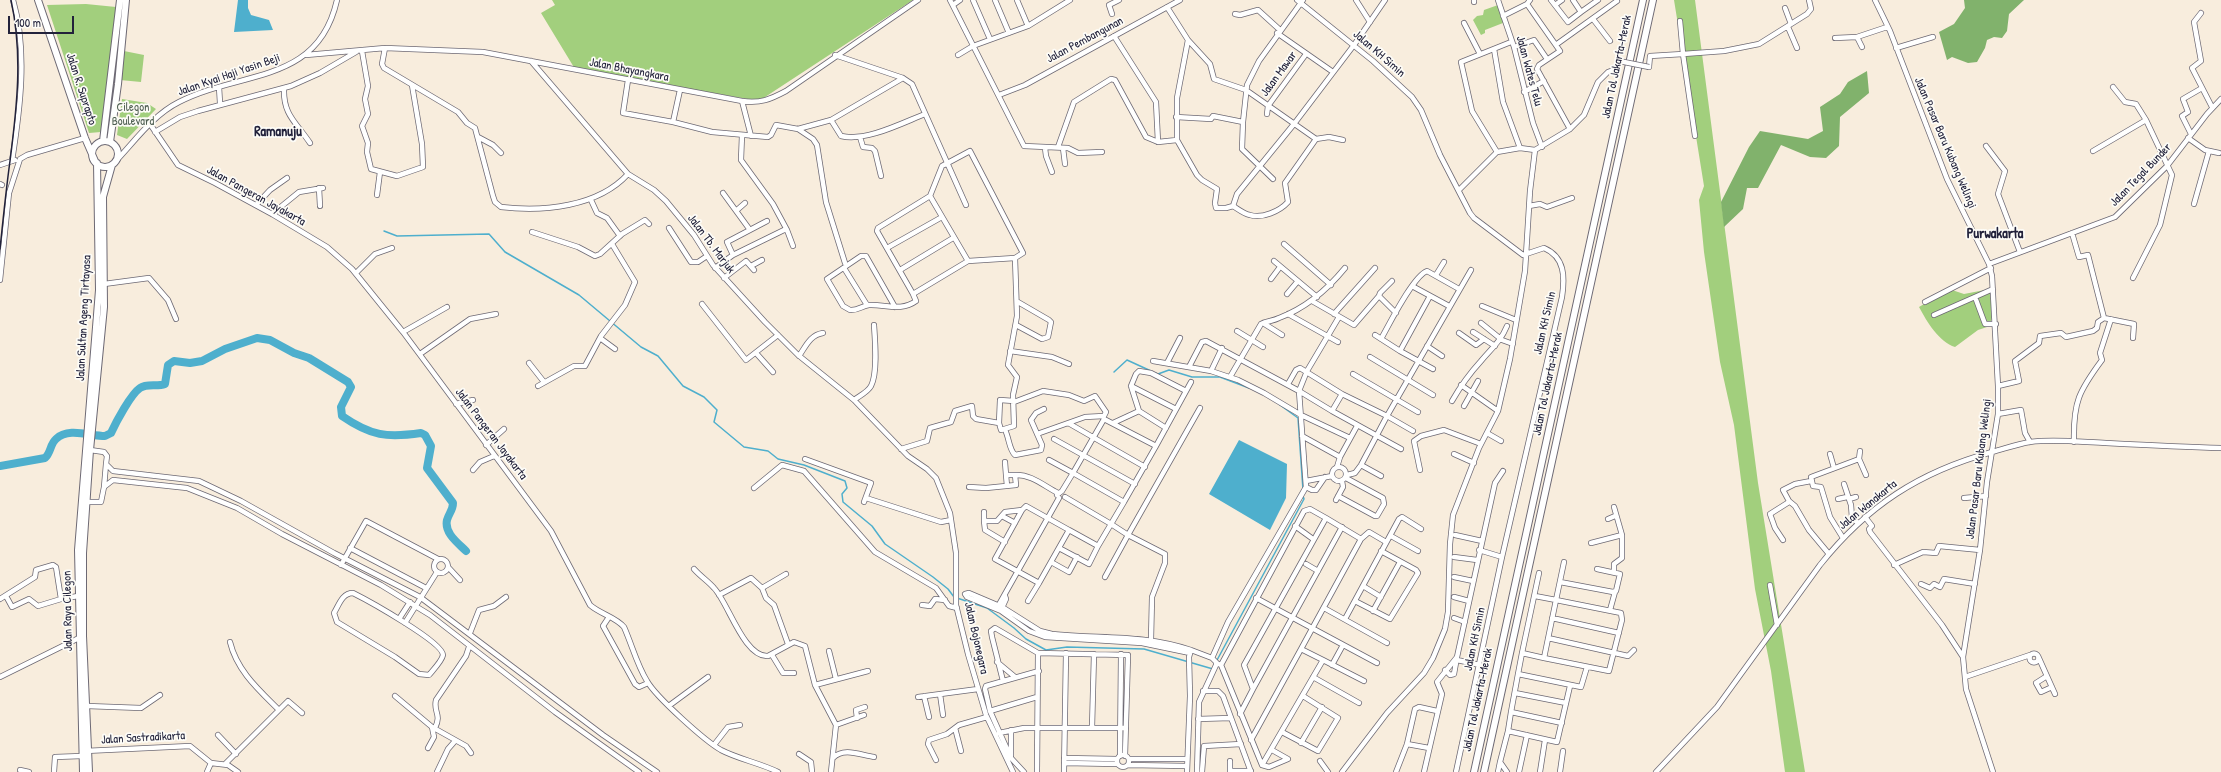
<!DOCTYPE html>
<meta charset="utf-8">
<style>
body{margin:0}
#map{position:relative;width:2221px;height:772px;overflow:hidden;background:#f8eddd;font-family:"Patrick Hand",sans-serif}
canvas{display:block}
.scale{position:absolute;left:8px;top:16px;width:66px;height:18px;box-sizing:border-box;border:2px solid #22223b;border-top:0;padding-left:5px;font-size:12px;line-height:14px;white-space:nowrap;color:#22223b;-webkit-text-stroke:3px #fdfcf7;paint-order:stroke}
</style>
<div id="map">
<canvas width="2221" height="772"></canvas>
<div class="scale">100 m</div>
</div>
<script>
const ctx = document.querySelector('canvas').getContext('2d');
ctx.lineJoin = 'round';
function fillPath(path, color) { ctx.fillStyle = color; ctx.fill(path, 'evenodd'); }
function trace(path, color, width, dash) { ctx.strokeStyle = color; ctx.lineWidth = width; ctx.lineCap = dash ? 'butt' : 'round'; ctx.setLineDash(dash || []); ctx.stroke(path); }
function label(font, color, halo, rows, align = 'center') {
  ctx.font = font + ' "Patrick Hand",sans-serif'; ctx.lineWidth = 3.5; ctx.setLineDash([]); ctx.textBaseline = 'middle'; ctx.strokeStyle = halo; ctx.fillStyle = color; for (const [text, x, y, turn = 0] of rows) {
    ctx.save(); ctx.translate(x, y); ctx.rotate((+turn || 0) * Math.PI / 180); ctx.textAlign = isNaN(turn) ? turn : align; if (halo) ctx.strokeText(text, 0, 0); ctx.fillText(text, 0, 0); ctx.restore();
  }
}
const green = new Path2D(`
 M552,0H913L759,101L575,69L541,13L555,5Z
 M1674,0H1695L1758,483L1805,772H1785L1771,671L1755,589L1734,425L1720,362L1704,252L1699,200L1704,186Z
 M86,4L116,7L101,132L89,133L47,5Z
 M1498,5L1503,23L1485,30V33L1481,35L1473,20L1477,16L1483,15L1484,10Z
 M124,51L144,55L141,82L120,80Z
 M122,99L147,103L156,109L127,139L117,135Z
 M1949,289L1964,294L1990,289L1992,317L1990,326L1978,330L1955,347C1939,342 1927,322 1919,307Z`);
const forest = new Path2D(`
 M1964,0H2024L2009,14L2007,31L2002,38L1994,37L1987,40L1985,48L1977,62L1968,63L1952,57L1947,60L1939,32L1954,24L1965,8Z
 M1867,71L1869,93L1840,117L1839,146L1826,158L1810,157L1781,145L1758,188H1747L1743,209L1724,227L1721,202L1749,147L1760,131L1808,139L1823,131L1820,107L1840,94L1848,82Z`);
const water = new Path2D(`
 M238,0H248V8L251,15L269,20L273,30L234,32Z
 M1239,440L1287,464L1286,498L1270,530L1209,494Z`);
const stream = new Path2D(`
 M384,231L397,236L489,234L505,252L579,295L641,347L658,356L683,386L704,397L717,410L714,422L744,447L768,451L778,459L804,465L845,481L847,488L842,494L843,502L872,526L885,544L933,577L948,589L954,597
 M1114,372L1127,360L1151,371
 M1155,373L1158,374L1169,370L1192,377H1220L1249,388
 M1280,405L1298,418L1303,490
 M957,598L987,608L1014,628L1026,639L1046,650L1067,647L1144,649L1213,669
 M1216,662L1304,499L1303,496`);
const river = new Path2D(`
 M0,466L45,458C51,453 50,444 56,439C68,427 90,436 105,436L111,433C116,422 131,394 140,388C147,383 157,387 165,384L168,365L174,361L190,363L202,361L225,349L257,338L270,340L294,353L309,358L348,382L351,387L341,407L342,416C371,436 387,438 421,433L425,435L431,446L427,468L453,503C453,510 449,513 447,520C444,533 458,543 466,551`);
const minor = new Path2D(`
 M950,0L1024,146L1068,148L1078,153L1102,152
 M973,0L990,39
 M995,0L1009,33
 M1017,0L1028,26
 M1297,0L1373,61L1412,97L1421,110L1440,155L1470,213L1474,218L1523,255L1544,248C1565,257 1565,277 1562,297L1502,557L1456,772
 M1356,0L1370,22
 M1474,0V2
 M1498,0L1514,47L1533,123L1542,147
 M1551,0L1568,22L1581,12L1573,0
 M1875,0L1890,31L1947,179L1989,264L1992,276L1998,386V414L1987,482L1980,550L1963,657L1966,689L1993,772
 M1527,4L1560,51L1539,65L1537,69L1570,129
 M953,5L960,0
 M1555,5L1562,0
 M1167,7L1188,40L1210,64L1214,79L1246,90L1316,139L1285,183L1288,202C1280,211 1262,219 1250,215C1244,214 1238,209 1233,206L1237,194L1294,124L1354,45L1385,0
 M1785,8L1791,24
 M1581,12L1598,0
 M2201,13L2194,22L2201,61L2192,68L2212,107
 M1112,14L1109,5L1119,0
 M1235,14L1240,15L1258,10L1280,30
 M1503,16L1527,4L1530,0
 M1593,19L1610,41
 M1680,21L1683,54L1724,51L1759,44L1807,14L1811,9L1809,0
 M1464,23L1480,54
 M1788,27L1797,48
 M1277,33L1333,72
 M1114,36L1156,102L1158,142
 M1835,38L1857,37
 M1188,40L1177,98V140L1197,175L1202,180L1217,189L1215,203L1216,208H1226L1233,206
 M1557,44L1617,1
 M1514,47L1534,40L1547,59
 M1862,47L1857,37L1887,27
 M385,48L382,64L384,68L458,112L467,123L475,128L493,196L495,202L501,207C543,212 598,207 628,174
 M1896,48L1933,37
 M1494,49L1503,102L1520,148
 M362,51L368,86L365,99L368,114L362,126L368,143L367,152L371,169L397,176L423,167L422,144L412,85
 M306,55L385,48L483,52L742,101C760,104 771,99 786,91L918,0
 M835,55L903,78L912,84L966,205
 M958,55L973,46L1028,26L1070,0
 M531,61L628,174L654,190L666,201L694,235L713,265L765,322L798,355L854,400L908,456L927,469L936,478L950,513L956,553V605L968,654L986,715L1013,772
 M1649,67L1650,56L1683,54L1695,136
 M628,80L623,113L673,122L680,90
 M219,87L220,103
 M2113,87L2125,102L2136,104L2146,120L2172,175L2160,225L2133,278
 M284,88C283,115 296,122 310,143
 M1524,92L1544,81
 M999,95L1025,85L1180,0
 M742,101L751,136
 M1267,114L1268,106L1306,54
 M1176,117L1211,119L1213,116L1243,122
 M831,120L841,136C866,142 902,123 925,114
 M673,122L712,132L768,137L771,135L776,125L798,129L831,120L903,78
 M150,124L178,165L215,183L272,214L327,247L352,269L403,332L551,531L590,605C600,614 616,617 624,627C632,645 637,665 647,681C656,697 705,741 721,750C738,759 760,763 778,772
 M798,129L813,139L817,145L826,202L845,263
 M155,132L180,117L198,111L291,86L320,73L356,52
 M2191,134L2182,116L2188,112L2183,99L2202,88
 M742,135L741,160L773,204L787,230
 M478,137L493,145L501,153
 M860,137L863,147L872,148L875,151L881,176
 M2188,138L2205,150L2219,153
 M1316,139L1329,137L1343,140
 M1986,146L2005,171L1998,194L2020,252
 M1058,147L1074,102L1111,79L1115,80L1146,137L1158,142L1177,140
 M1045,148L1046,156L1052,172
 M1063,148L1065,164
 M970,151L1023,253L1015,258L968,261L913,294L877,231L878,228L930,196L942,166Z
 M2093,151L2146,120
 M1497,152L1472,111L1461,62L1511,42
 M12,161C20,110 28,51 13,0
 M115,162C135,141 153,115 179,102C241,70 318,85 337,0
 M0,165L15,160
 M1273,179L1242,149L1243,122L1247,85L1259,61L1303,0
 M0,184L2,185
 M319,188L320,206
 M1459,190L1497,152L1520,148L1535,150L1570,129L1584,115L1598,82L1608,72L1616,69L1619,61
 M723,193L750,230
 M377,195L380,172
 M930,196L968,261
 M591,200L597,213L607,218L620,236
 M2194,204L2209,151
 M256,205L270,190L287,178
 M1529,206L1540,204L1547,207L1572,198
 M737,210L745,203
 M272,214L299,192L323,188
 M669,228L691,262H698L707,256
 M532,232L578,247L595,256L600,254L622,234L645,220L649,224
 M2072,233L2079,257L2088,255L2104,318
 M1284,244L1331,285
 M887,248L942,217
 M733,255L727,242L767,221
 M1274,261L1317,297
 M1989,264L2115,217L2167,166L2207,114L2221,99
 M751,266L762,260
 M715,268L733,255L784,230H787L793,246
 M844,268L867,305
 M900,270L953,238
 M356,273L375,254L392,248
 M1436,275L1444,262
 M724,278L746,261L754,270
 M1271,279L1280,267
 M0,280L9,193L20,159L27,155L85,138
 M1392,281L1380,293L1379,296L1396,313
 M104,284L149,278L168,300L176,319
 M1412,286L1449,306
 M1287,294L1298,281
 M1430,296L1400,351L1433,369
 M1975,297L1985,324H1996
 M1312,301L1354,325L1379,296
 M1925,302L1991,268
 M702,304L746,360L778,335
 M1482,306L1516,320
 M895,307L866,256H861L827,279L843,306L850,310C857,311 862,306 869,305C885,304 901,312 916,301L913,294
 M1288,314L1338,342
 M1334,314L1375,268
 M1934,315L1993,289
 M1263,323L1282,335
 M1481,323L1502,340L1513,344
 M1016,325L1042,339L1048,337L1051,322L1049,320L1018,302
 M1237,331L1263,347
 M403,332L447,307
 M1473,332L1495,346
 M1459,333L1476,345L1484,339
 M1375,335L1400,351
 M600,338L615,349
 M1381,339C1389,325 1413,276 1427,271L1459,289
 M1427,346L1442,356
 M1010,351L1052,357L1069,364
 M756,353L773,372
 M420,354L470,319L496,314
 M799,356C806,346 810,335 823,333
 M1370,357L1433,395
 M1153,361L1211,371L1238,380L1264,393L1301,415L1350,438
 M529,363L544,382
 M1167,363L1180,338
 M1189,367L1202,342L1206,341L1299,391L1307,371L1339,317
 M1211,371L1222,348
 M1353,374L1418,412
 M1230,377L1261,324C1267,321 1273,321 1279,318C1306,308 1327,290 1345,268
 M1288,384L1296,370L1300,368L1342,394
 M1461,385L1498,411
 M538,386L574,366H585L601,336L625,305L635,282L612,244
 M1131,386L1176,409
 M1998,386L2019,381L2015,361L2039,343L2040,336L2061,333L2066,337L2093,331L2097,328L2098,322L2104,318L2134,324L2133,338
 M854,400C859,396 868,392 871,386C878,373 875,340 874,325
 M1452,401C1460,387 1470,373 1481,361C1491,349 1501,341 1507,326
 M1014,402L1043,391L1069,395L1084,401L1095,396L1106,412L1104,416L1085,417L1037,434
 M456,404L473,400
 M1464,406L1478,381
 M1139,411L1166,428
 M1332,411L1401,449
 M1998,414L2021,410L2025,433L2030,442
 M999,423L1000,400L1014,401
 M1113,423L1139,411L1131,386L1136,374L1139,371L1151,373L1186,391
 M1070,424L1145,467
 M1005,430C1009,437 1009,450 1015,455L1041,450L1042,445L1031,420L1036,413L1044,409
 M1487,433L1501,441
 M1302,436L1340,457
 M1054,439L1135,484
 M2074,442C2073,402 2079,391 2102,360L2100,353L2111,319
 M486,445L504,429
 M1156,446L1104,419L1073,473L1124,502L1156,446L1191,382
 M901,449L927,441L930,428L951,422L955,411L972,406L973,416L976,419L999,423L1001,430L1014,426L1013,395L1017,377L1008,365L1017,316L1015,258
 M90,450L104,452L107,456L106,464L113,471L199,481L241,501L334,553L420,597L603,735L657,772
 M1860,451L1859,459L1866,475
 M1454,454L1474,463
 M1830,454L1834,468
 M805,459L871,483L864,502
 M1049,460L1073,473L1062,491L1057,495
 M1005,462L1006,475
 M1361,465L1381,476
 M1332 474a7 7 0 1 1 14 0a7 7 0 1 1-14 0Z
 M1337,467L1340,457L1357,426
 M473,470L480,462L494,456
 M1420,470L1414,441L1421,436L1444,430L1481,444
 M1347,475L1355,473L1361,465L1387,416L1413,431
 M1306,481L1332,476
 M1811,481L1795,484L1783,490L1789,501L1795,506L1809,530L1829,554
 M1844,484L1851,505L1852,518L1858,523
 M1007,486L1006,475H1015
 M104,487L106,464
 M969,487L986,488L1016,485L1015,475C1031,474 1044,486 1058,493
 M1306,487L1312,490H1316L1325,477
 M754,488L782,465L804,471L875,552L936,588L949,606L957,608
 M1338,496L1375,516H1377L1384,504L1383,498L1346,478
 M1065,497L1111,524L1124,502
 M866,498L941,522L951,520
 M1964,498L1986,496
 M1838,499L1847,497
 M1849,499L1856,497
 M1336,500L1343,487L1342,481
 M87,502H101L104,487L113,480L187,488L237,508L282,534L381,585L430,615L555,712L639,772
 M1026,506L1069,530L1039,583L995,559L1022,510Z
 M1002,516L1015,523
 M1865,517L1872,526L1869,529L1870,532L1942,625L1963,657
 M1326,518L1361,539
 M1608,519L1615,516
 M984,521V512
 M1295,526L1313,539
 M1455,535L1482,541
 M1391,536L1418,551
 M1843,538L1830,517L1821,487L1813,486L1811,477L1859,459
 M1783,540L1775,528L1770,514L1789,502
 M1005,542L985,530L984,521H997L1005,512L1022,510
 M1591,543L1622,535L1614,507
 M1098,546L1111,524L1128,535L1200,408
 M350,548L426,588
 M1059,548L1089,564L1098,546L1069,530
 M1479,550L1502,557
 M1454,557L1477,560
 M434 566a7 7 0 1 1 14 0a7 7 0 1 1-14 0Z
 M1051,562L1069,572L1077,557
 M1306,564L1318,571
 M341,565L366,521L438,559
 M1894,565L1923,552L1936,553L1939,546L1980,550
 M448,567L460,580
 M694,569C700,576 708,581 714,588C728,602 744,658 768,656L794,642L805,646L815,685L836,725L831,772
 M1614,572V564L1622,558V535
 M1105,577L1128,535L1165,554V563L1152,597L1151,640
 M1454,577L1473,581
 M1560,582L1613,592L1616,591L1620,574L1597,569
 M1921,584L1930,588L1934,584L1940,587L1944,579L1975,584
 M1770,585L1777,625
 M1363,586L1381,597
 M762,588L786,574
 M353,593C367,600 443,642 443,655C442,661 433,670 429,675L419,674L395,657L337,622L334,613C339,605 342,593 353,593Z
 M719,595L751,578L762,588L766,598L774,605L788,644
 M6,596L12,607L29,599L38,606L61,599
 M1535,596L1556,600L1564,562
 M1454,597L1469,601
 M1256,598L1377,663
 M0,599L35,577L36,570L53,565L56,567L61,599L78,596
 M1556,600L1621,613L1622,620L1609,671L1544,658Z
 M1028,601L1039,583
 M1355,601L1390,619L1418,573L1416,570L1381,551
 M922,605L930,606L935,599L945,600
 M997,608L1059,498
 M1324,608L1387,643
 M1001,610L1006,599L1005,596
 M1610,610L1615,592
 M1373,611L1400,562
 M609,617L603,626L635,684L639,687L648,683
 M1454,618L1465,622
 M1552,618L1619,633
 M399,619L410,602
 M1345,619L1399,519L1402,517L1421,529
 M405,623L437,572
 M470,633L479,610L494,606L506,597
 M1548,638L1628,656L1634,650
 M230,642C237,671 259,690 279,710
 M829,651L836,679
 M1190,653L1142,643L1045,637L1029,631L1001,611L967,597L965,594L969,593L1002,607L1040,631L1052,634C1101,639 1143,634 1191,650
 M1522,653L1539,573
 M2029.5 658a4.5 4.5 0 1 1 9 0a4.5 4.5 0 1 1-9 0Z
 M772,655L783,673H794
 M2038,656L2055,694
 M1212,658L1228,622L1306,487L1299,391L1332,411L1342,394L1387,416L1471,270
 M1323,660L1364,681
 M1457,660L1480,665
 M997,662L1015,677
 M1216,663L1221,665L1304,511L1310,509L1326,518L1244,665L1253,689L1240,714
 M1221,665L1262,765L1323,660L1301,649L1361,539L1369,532L1386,542
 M1332,665L1343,645
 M1445,670L1450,675L1454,674L1457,657
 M1518,674L1522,653L1544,658
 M2047,676L2036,683L2041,692L2052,687
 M0,677L83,636
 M1313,677L1359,703
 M1965,677L2030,655
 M1003,681L992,637L991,631L995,628L1038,653L1128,655L1125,756
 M815,685L868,671
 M1253,689L1342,527
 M1203,691H1218L1223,696L1251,772
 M1515,693L1566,703
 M940,694L943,715
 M395,696L432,727L466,746L471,753
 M924,696L929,717
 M918,697L978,689
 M670,705L708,677
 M87,706L141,708L160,695
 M990,711L985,689L986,686L1039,671
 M1511,712L1518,674L1581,687L1587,667
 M857,718L856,710L865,707
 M1198,719L1231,718
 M836,725L864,715
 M435,728C442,714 433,712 436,700L466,656L469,647
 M955,728L961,751
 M1092,728L1094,654
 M1508,731L1511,712L1562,723
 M1282,732L1318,751L1338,718L1303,696
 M999,733L1024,728H1126
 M218,735L236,754
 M1251,740L1301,649
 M1301,743L1322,707
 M1407,744L1429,748
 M714,745L728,727L740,725
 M428,748L434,737L432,727
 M85,751L190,746L211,763L228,765L238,772
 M799,754L811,762L812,772
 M1117 761a6 6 0 1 1 12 0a6 6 0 1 1-12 0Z
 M1011,756V730
 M1120,756L1121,654
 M833,758C844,747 860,755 874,757
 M1064,758L1117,759
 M1129,759H1187
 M936,760L928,744L929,740L947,734L959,725L987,717
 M1320,761L1328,772
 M1064,763L1117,764
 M225,764L288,701L302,713
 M1128,765L1187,766
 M1262,765L1269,767L1288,759L1272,750
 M20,770L29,772
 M1230,771H1251
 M54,772L55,757L82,756
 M207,772L211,763
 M437,772L448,749L455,741
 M1024,772L1011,758L990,711L1037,697
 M1037,772L1038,653
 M1064,772L1066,653
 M1187,772L1190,696L1189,657L1191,650L1212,658L1217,663L1199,702L1197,772
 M1202,772L1204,746L1241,744
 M1230,772V761
 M1342,772L1387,713L1424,673L1433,658L1445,629L1448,612L1450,544L1453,515L1479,448L1498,411L1510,359L1525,271L1530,191L1535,150
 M1396,772L1407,744L1415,709L1419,707L1437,711
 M1424,772L1442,694L1437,682L1457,657L1495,483L1503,471
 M1498,772L1500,762
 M1507,772L1500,762L1508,731L1557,742L1570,686
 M1519,772L1527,735
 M1540,772L1545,740
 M1560,772L1563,751
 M1656,772L1717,707L1820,565C1867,506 1919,472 1992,452C2004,449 2017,444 2030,442C2054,439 2081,442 2106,443C2144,445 2183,447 2221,448`);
const highway = new Path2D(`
 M38,0L85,138L95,161
 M103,141L120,0
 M92 154a13 13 0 1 1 26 0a13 13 0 1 1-26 0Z
 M110,142L118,84L126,0
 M83,772L78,550L99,290L97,163
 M89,772L83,636V553L90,450L104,307L103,197L112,165
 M1474,772L1643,0
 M1484,772L1653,0`);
const rail = new Path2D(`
 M0,249C3,220 6,190 10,161C17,107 23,54 11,0`);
const minorBridge = new Path2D(`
 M1619,61L1649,67`);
const streetNames = [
 ["Jalan Pembangunan",1085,40,-28],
 ["Jalan KH Simin",1379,54,41],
 ["Jalan Tol Jakarta–Merak",1617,67,-78],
 ["Jalan Bhayangkara",629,70,11],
 ["Jalan Wates Telu",1529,71,75],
 ["Jalan Mawar",1279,74,-54],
 ["Jalan Kyai Haji Yasin Beji",229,75,-19],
 ["Jalan R. Suprapto",81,89,72],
 ["Jalan Pasar Baru Kubang Welingi",1945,143,67],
 ["Jalan Tegal Bunder",2141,175,-46],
 ["Jalan Pangeran Jayakarta",256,196,29],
 ["Jalan Tb. Marjuk",711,244,53],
 ["Jalan Sultan Ageng Tirtayasa",84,318,-87],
 ["Jalan KH Simin",1545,323,-77],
 ["Jalan Tol Jakarta–Merak",1548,384,-78],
 ["Jalan Pangeran Jayakarta",491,434,53],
 ["Jalan Pasar Baru Kubang Welingi",1979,469,-83],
 ["Jalan Wanakarta",1868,505,-39],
 ["Jalan Raya Cilegon",68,611,-91],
 ["Jalan Bojonegara",976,638,77],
 ["Jalan KH Simin",1475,639,-78],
 ["Jalan Tol Jakarta–Merak",1478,700,-78],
 ["Jalan Sastradikarta",143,738,-3]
];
const parkNames = [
 ["Cilegon",133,108],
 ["Boulevard",133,122]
];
const quarterNames = [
 ["Ramanuju",278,132],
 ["Purwakarta",1995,234]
];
fillPath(green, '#a2cf7d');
fillPath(forest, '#81b26c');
fillPath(water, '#4eafcd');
trace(stream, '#4eafcd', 1.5);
trace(river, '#4eafcd', 8);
trace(minor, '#6d6974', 6);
trace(highway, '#6d6974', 8);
trace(minor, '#fff', 4.5);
trace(highway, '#fff', 6);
trace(rail, '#22223b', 1.5);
trace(minorBridge, '#6d6974', 6, []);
trace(minorBridge, '#fff', 4.5);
label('12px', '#22223b', '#fdfcf7', streetNames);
label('12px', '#4f5f52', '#fdfcf7', parkNames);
label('bold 14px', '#22223b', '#fdfcf7', quarterNames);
</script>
